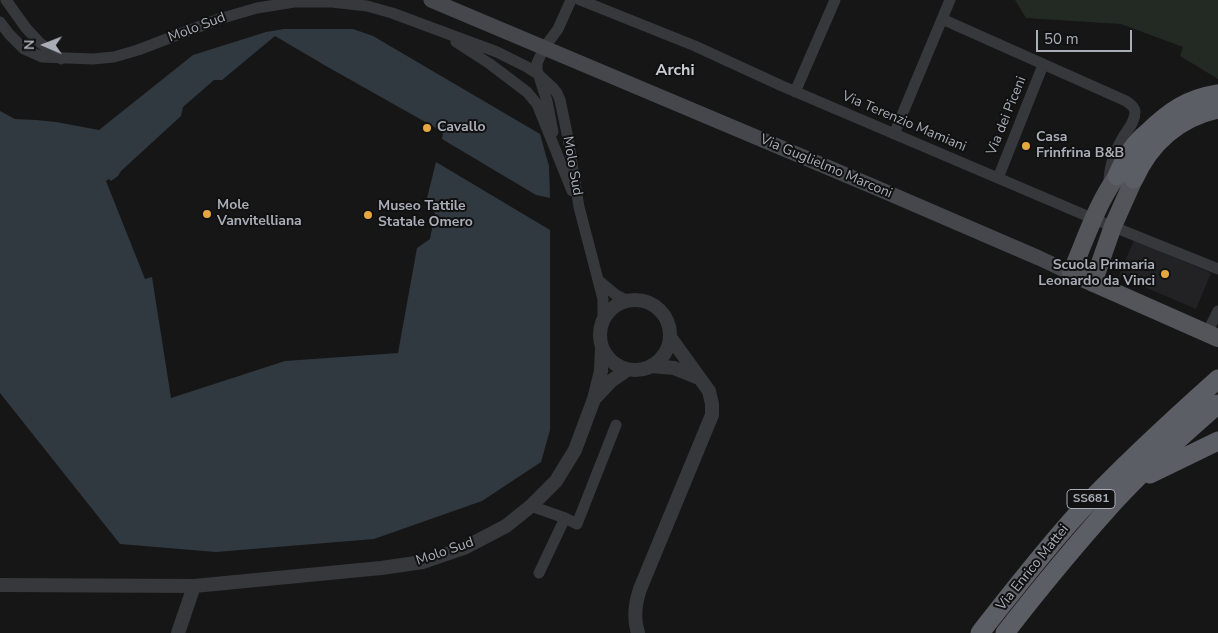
<!DOCTYPE html>
<style>
body{margin:0}
#map{position:relative;width:1218px;height:633px;overflow:hidden;background:#161617;font-family:"Nunito Sans",sans-serif}
canvas{display:block}
.north{position:absolute;left:20px;top:20px;width:50px;height:50px;-webkit-text-stroke:4px #111112;paint-order:stroke;rotate:271deg;font-size:14px;font-weight:700;line-height:20px;text-align:center;color:#a9adb7}
.north::after{content:'';display:block;margin:auto;width:18px;height:22px;background:#a9adb7;clip-path:polygon(50% 0,100% 100%,50% 72%,0 100%)}
.scale{position:absolute;left:1036px;top:30px;width:96px;height:22px;box-sizing:border-box;border:2px solid #a9adb7;border-top:0;padding-left:6px;font-size:15px;line-height:18px;white-space:nowrap;color:#a9adb7;-webkit-text-stroke:4px #111112;paint-order:stroke}
</style>
<div id="map">
<canvas width="1218" height="633"></canvas>
<div class="north">N</div>
<div class="scale">50 m</div>
</div>
<script>
const ctx = document.querySelector('canvas').getContext('2d');
ctx.lineJoin = 'round';
function fillPath(path, color) { ctx.fillStyle = color; ctx.fill(path, 'evenodd'); }
function trace(path, color, width, dash) { ctx.strokeStyle = color; ctx.lineWidth = width; ctx.lineCap = dash ? 'butt' : 'round'; ctx.setLineDash(dash || []); ctx.stroke(path); }
function label(font, color, halo, rows, align = 'center') {
  ctx.font = font + ' "Nunito Sans",sans-serif'; ctx.lineWidth = 4; ctx.setLineDash([]); ctx.textBaseline = 'middle'; ctx.strokeStyle = halo; ctx.fillStyle = color; for (const [text, x, y, turn = 0] of rows) {
    ctx.save(); ctx.translate(x, y); ctx.rotate((+turn || 0) * Math.PI / 180); ctx.textAlign = isNaN(turn) ? turn : align; if (halo) ctx.strokeText(text, 0, 0); ctx.fillText(text, 0, 0); ctx.restore();
  }
}
const built = new Path2D(`
 M1134,240L1211,273L1196,309L1119,276Z`);
const green = new Path2D(`
 M1015,0H1218V79L1180,56L1183,47L1121,24L1026,18Z`);
const water = new Path2D(`
 M284,29H353L373,36L540,134L549,166L550,198L536,195L442,139L443,132L326,66L275,36L222,80H214L183,107L181,116L121,171L118,176L111,181L109,179L106,181L145,279L152,277L171,398L285,361L398,353L417,248L430,239L435,213L426,202L436,162L550,230V430L541,462L482,501L374,539L216,552L120,544L0,393V111L15,119L36,120L56,122L99,130L193,55L266,32Z`);
const minor = new Path2D(`
 M6,0L26,28L39,42L61,59
 M580,0L695,46L782,86L1094,219L1218,269
 M942,19L1126,101C1130,104 1135,107 1135,112C1135,122 1128,129 1123,137C1115,151 1109,166 1109,182
 M0,22L9,34L24,49L42,57L93,59L114,57L138,50L219,19L257,8L294,2H332L367,6L392,13L497,52L527,67L538,74L553,88L557,93L560,100L568,138L579,207L603,299V320
 M456,42L490,64L527,92L537,104L572,191
 M795,92L835,0
 M553,132L547,101L537,70V63L544,48L558,29L571,0
 M894,134L950,0
 M998,178L1043,65
 M598,280L616,295L628,301
 M1207,333L1218,311
 M531,506L565,518L539,573
 M565,518L577,524L616,425`);
const tertiary = new Path2D(`
 M600 335a35 35 0 1 1 70 0a35 35 0 1 1-70 0Z
 M652,366L674,368L699,378
 M596,397L611,381L627,370
 M0,585L194,586L381,568L423,562L464,548L506,526L531,506L556,481L575,450L594,399L601,371L602,347
 M178,633L194,586
 M638,633C633,618 635,604 640,589L712,415V404L709,391L670,337`);
const secondary = new Path2D(`
 M431,0L872,186L1039,258L1071,273`);
const primary = new Path2D(`
 M1117,176C1096,205 1085,241 1071,273L1218,338
 M1093,283L1113,226L1134,179`);
const trunk = new Path2D(`
 M1117,176C1121,167 1126,157 1132,149C1136,143 1142,137 1148,132C1170,111 1187,99 1218,94
 M1134,179C1150,143 1179,117 1218,109
 M1150,474L1218,441
 M980,633C1013,591 1046,548 1082,509C1125,463 1171,421 1218,379
 M1005,633C1040,588 1077,543 1115,501C1147,466 1183,435 1218,404`);
const markers = [
 [427,128,5,"#e5a840"],
 [1026,146,5,"#e5a840"],
 [207,214,5,"#e5a840"],
 [368,215,5,"#e5a840"],
 [1165,274,5,"#e5a840"]
];
const shields = [
 [1091,499,48]
];
const shieldNames = [
 ["SS681",1091,499]
];
const streetNames = [
 ["Molo Sud",197,28,-21],
 ["Via dei Piceni",1007,116,-68],
 ["Via Terenzio Mamiani",904,122,23],
 ["Molo Sud",572,166,80],
 ["Via Guglielmo Marconi",826,167,23],
 ["Molo Sud",445,552,-19],
 ["Via Enrico Mattei",1033,568,-51]
];
const poiNames = [
 ["Cavallo",437,128],
 ["Casa",1036,138],
 ["Frinfrina B&B",1036,154],
 ["Mole",217,206],
 ["Vanvitelliana",217,222],
 ["Museo Tattile",378,207],
 ["Statale Omero",378,223],
 ["Scuola Primaria",1155,266,"right"],
 ["Leonardo da Vinci",1155,282,"right"]
];
const quarterNames = [
 ["Archi",675,71]
];
fillPath(built, '#222224');
fillPath(green, '#222a23');
fillPath(water, '#30393f');
trace(minor, '#37383c', 11);
trace(tertiary, '#37383c', 14);
trace(secondary, '#45474c', 15);
trace(primary, '#53555b', 18);
trace(trunk, '#5b5e64', 19);
for (const [x, y, r, color] of markers) { const dot = new Path2D(); dot.arc(x, y, r, 0, 2 * Math.PI); ctx.fillStyle = color; ctx.fill(dot); trace(dot, '#111112', 2); }
for (const [x, y, w] of shields) { const box = new Path2D(); box.roundRect(x - w / 2, y - 9.5, w, 19, 4); ctx.fillStyle = '#111112'; ctx.fill(box); trace(box, '#a9adb7', 1); }
label('bold 12px', '#a9adb7', null, shieldNames);
label('14px', '#a9adb7', '#111112', streetNames);
label('bold 14px', '#a9adb7', '#111112', poiNames, 'left');
label('bold 16px', '#c9ccd3', '#111112', quarterNames);
</script>
